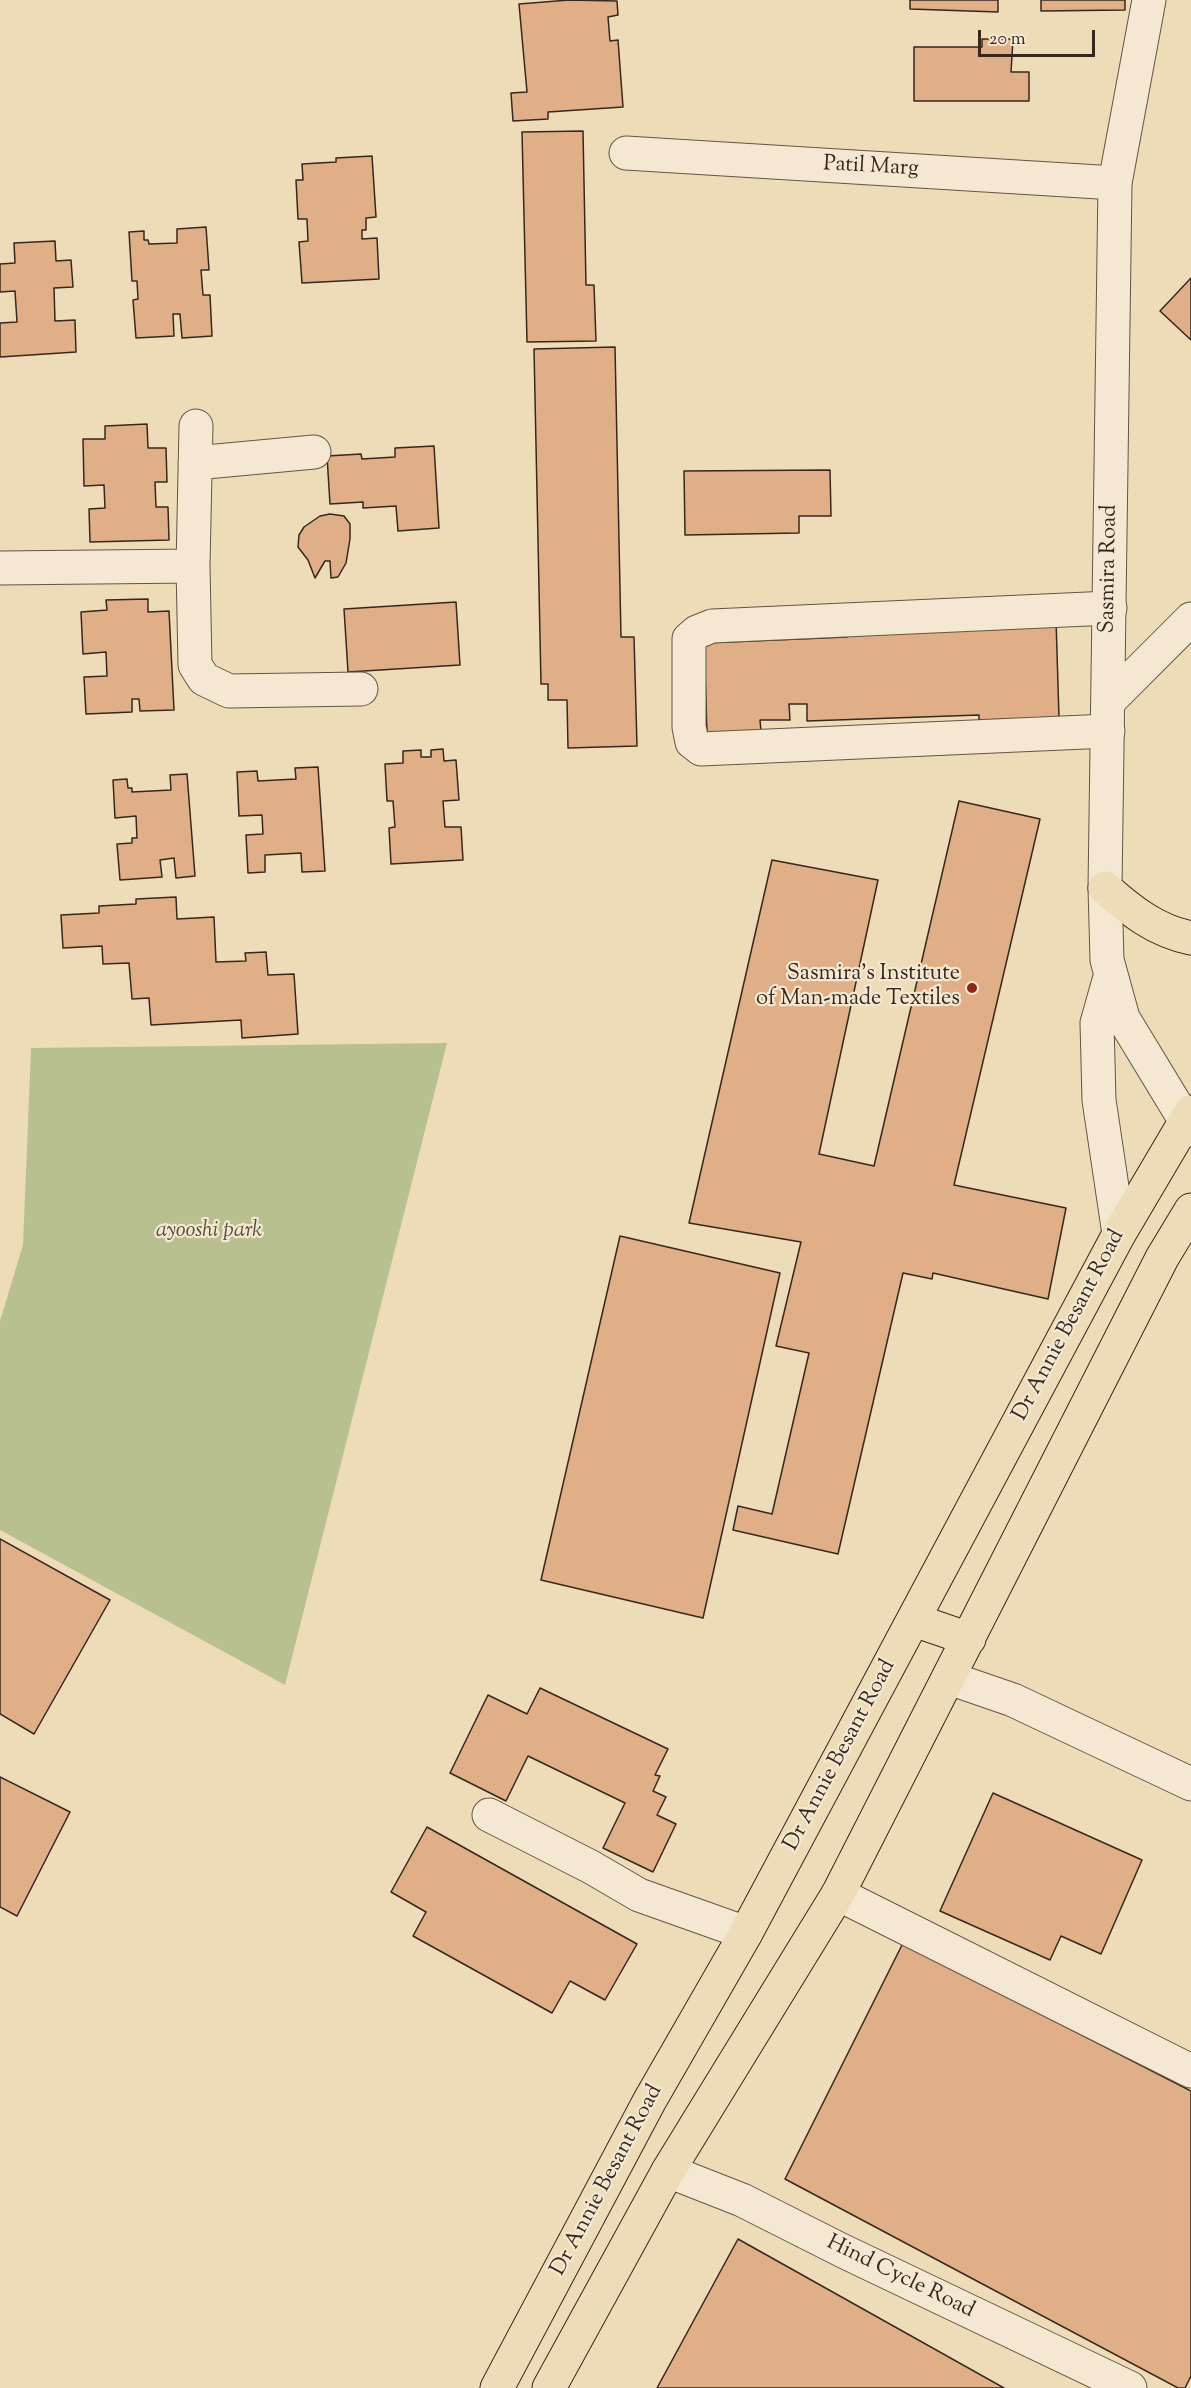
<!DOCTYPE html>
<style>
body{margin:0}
#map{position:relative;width:1191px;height:2388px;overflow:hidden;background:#eedcb9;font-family:"Sorts Mill Goudy",serif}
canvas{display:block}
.scale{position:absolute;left:978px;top:30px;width:117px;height:27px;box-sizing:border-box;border:3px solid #37271d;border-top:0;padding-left:8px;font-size:18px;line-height:21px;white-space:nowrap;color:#37271d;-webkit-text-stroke:4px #f4e8d2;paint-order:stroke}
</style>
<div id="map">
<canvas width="1191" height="2388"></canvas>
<div class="scale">20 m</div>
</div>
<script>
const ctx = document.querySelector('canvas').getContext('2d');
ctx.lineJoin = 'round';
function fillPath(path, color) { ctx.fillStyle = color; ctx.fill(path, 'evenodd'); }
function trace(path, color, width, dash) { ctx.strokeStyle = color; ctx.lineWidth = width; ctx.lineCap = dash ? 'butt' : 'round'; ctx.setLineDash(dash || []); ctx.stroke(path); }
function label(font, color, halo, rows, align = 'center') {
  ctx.font = font + ' "Sorts Mill Goudy",serif'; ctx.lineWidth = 4.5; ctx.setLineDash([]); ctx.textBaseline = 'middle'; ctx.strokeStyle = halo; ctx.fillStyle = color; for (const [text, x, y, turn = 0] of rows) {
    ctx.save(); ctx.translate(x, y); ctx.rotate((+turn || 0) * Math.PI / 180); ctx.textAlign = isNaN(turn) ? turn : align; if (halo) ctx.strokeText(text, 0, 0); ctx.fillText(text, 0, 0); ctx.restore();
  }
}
const green = new Path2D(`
 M447,1043L285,1685L0,1530V1321L23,1245L31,1048Z`);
const building = new Path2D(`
 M569,0L617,1L618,15L608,17L610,41L618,40L623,107L548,112V119L513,121L511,93L527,92L519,4Z
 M910,0H998V12L910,9Z
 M1041,0H1125V10L1041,11Z
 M982,39H1013L1011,72H1029V101H914V47H982Z
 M583,131L586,285H594L596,341L527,342L522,132Z
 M372,156L376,217L366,218V230H362V239L377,238L379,279L302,283L299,242L308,241L307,219H298L296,180H303L302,164L336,162V158Z
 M206,227L209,270H201L203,295H210L212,336L182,338L180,314H173L174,336L136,338L133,300L138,299L137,281H132L129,232L144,231V240H148L149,244L177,243V229Z
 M55,241L56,261L71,260L73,287L54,288L55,321L75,320L76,352L0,357V323L17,322L15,291L0,292V264L15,263L14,243Z
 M1191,278V340L1160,311Z
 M615,347L621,637H634L637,746L568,748L567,700H548V684H541L534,349Z
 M147,424L148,448H166L167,482H155L156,507H168L169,540L90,542L89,509L105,508L104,485L84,486L83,439H105V426Z
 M434,446L439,528L398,531L396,506L363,508V502L330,504L327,456L361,454L362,459L395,457V448Z
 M830,470L831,516H799V533L685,535L684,471Z
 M330,514L344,516L350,524V539L346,563L338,577L331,578L330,561H325L315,578L308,560L298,547L299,535L304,527L320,516Z
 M148,599V612L169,611L174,710L140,711L139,699H132V712L86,714L84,677L107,676L106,652L83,654L81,612L107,610L106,600Z
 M456,602L460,665L348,672L344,609Z
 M1056,619L1059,718L979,720V715L807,721V704H789L790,720H760L761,731L707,733L704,643L847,637V629L982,621V630L1005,629Z
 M443,749L444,761L456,760L459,800L443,801L445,827H461L463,860L391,864L389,828L395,827L393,801H387L385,764L403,763V751L421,750V757H431V750Z
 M318,767L325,871L302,872L301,853L265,855V872L248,873L246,835L263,834L262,815L239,816L237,772L257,771L258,781L296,779L295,768Z
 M187,774L195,876L176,878L174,858L160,860L162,877L120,880L117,844L132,843V838H137L136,816L115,818L113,780L127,779L128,788H132V792L171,790L170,775Z
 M959,801L1040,819L954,1185L1066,1208L1048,1299L933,1273L932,1279L903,1273L838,1554L733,1530L738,1506L772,1514L809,1353L776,1346L801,1242L689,1223L772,860L878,880L819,1154L874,1166Z
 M176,897L177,919L214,917L216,962L246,961L245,953L266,952L268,975L294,974L298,1034L242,1038L241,1020L151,1025L149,998L132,999L129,963L103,964L102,946L63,948L61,915L99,913V906L136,904V899Z
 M620,1236L780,1273L703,1618L541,1580Z
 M0,1539L110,1600L34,1734L0,1714Z
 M540,1688L668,1749L655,1775L660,1776L653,1791L666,1797L657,1815L676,1824L653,1872L603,1848L625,1803L528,1756L506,1801L450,1773L488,1695L527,1714Z
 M0,1777L70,1812L17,1916L0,1907Z
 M993,1793L1142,1860L1101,1954L1061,1936L1050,1960L940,1911Z
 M427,1827L637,1944L605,2000L570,1981L552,2013L413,1936L426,1912L391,1892Z
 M903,1943L1191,2091V2376L1185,2388H1178L785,2179Z
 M738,2239L1004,2388H657Z`);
const minor = new Path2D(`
 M626,153L1115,183
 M195,463L314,452
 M193,566L196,426
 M0,568L193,566L195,665L204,679L229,691L361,689
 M1109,701L1191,619
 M1108,731L701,749L692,742L689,727V639L697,632L712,626L1110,608
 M949,1678L1013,1700L1191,1784
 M489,1815L591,1867L639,1895L746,1933
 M838,1894L1191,2071
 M668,2171L742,2200L843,2251L1130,2388`);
const tertiary = new Path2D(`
 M1149,0L1115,183L1105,888L1107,960L1123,1018L1191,1130
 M1110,977L1097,1023L1099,1100L1119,1234`);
const primary = new Path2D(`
 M1105,888C1131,911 1156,931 1191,938
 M914,1620L969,1639
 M497,2388L650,2100L746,1933L1119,1234L1191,1112
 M549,2388L668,2171L838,1894L1162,1258L1191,1210`);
const markers = [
 [972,988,6,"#8f2418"]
];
const streetNames = [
 ["Patil Marg",871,168,3],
 ["Sasmira Road",1110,569,-89],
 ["Dr Annie Besant Road",1070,1326,-62],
 ["Dr Annie Besant Road",841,1756,-62],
 ["Dr Annie Besant Road",608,2181,-62],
 ["Hind Cycle Road",900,2278,26]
];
const poiNames = [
 ["Sasmira's Institute",960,975],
 ["of Man-made Textiles",960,1000]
];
const parkNames = [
 ["ayooshi park",209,1232]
];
fillPath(green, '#b8c090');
fillPath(building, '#e0af88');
trace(building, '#37271d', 1.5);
trace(minor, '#655444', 35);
trace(tertiary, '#655444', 35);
trace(primary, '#37271d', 35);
trace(minor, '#f4e8d2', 33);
trace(tertiary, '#f4e8d2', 33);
trace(primary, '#eedcb9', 33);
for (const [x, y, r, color] of markers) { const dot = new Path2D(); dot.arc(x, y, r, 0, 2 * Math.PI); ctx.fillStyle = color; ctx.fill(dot); trace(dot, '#f4e8d2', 2); }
label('22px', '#37271d', '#f4e8d2', streetNames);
label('22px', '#37271d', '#f4e8d2', poiNames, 'right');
label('italic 22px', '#574d3a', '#f4e8d2', parkNames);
</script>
